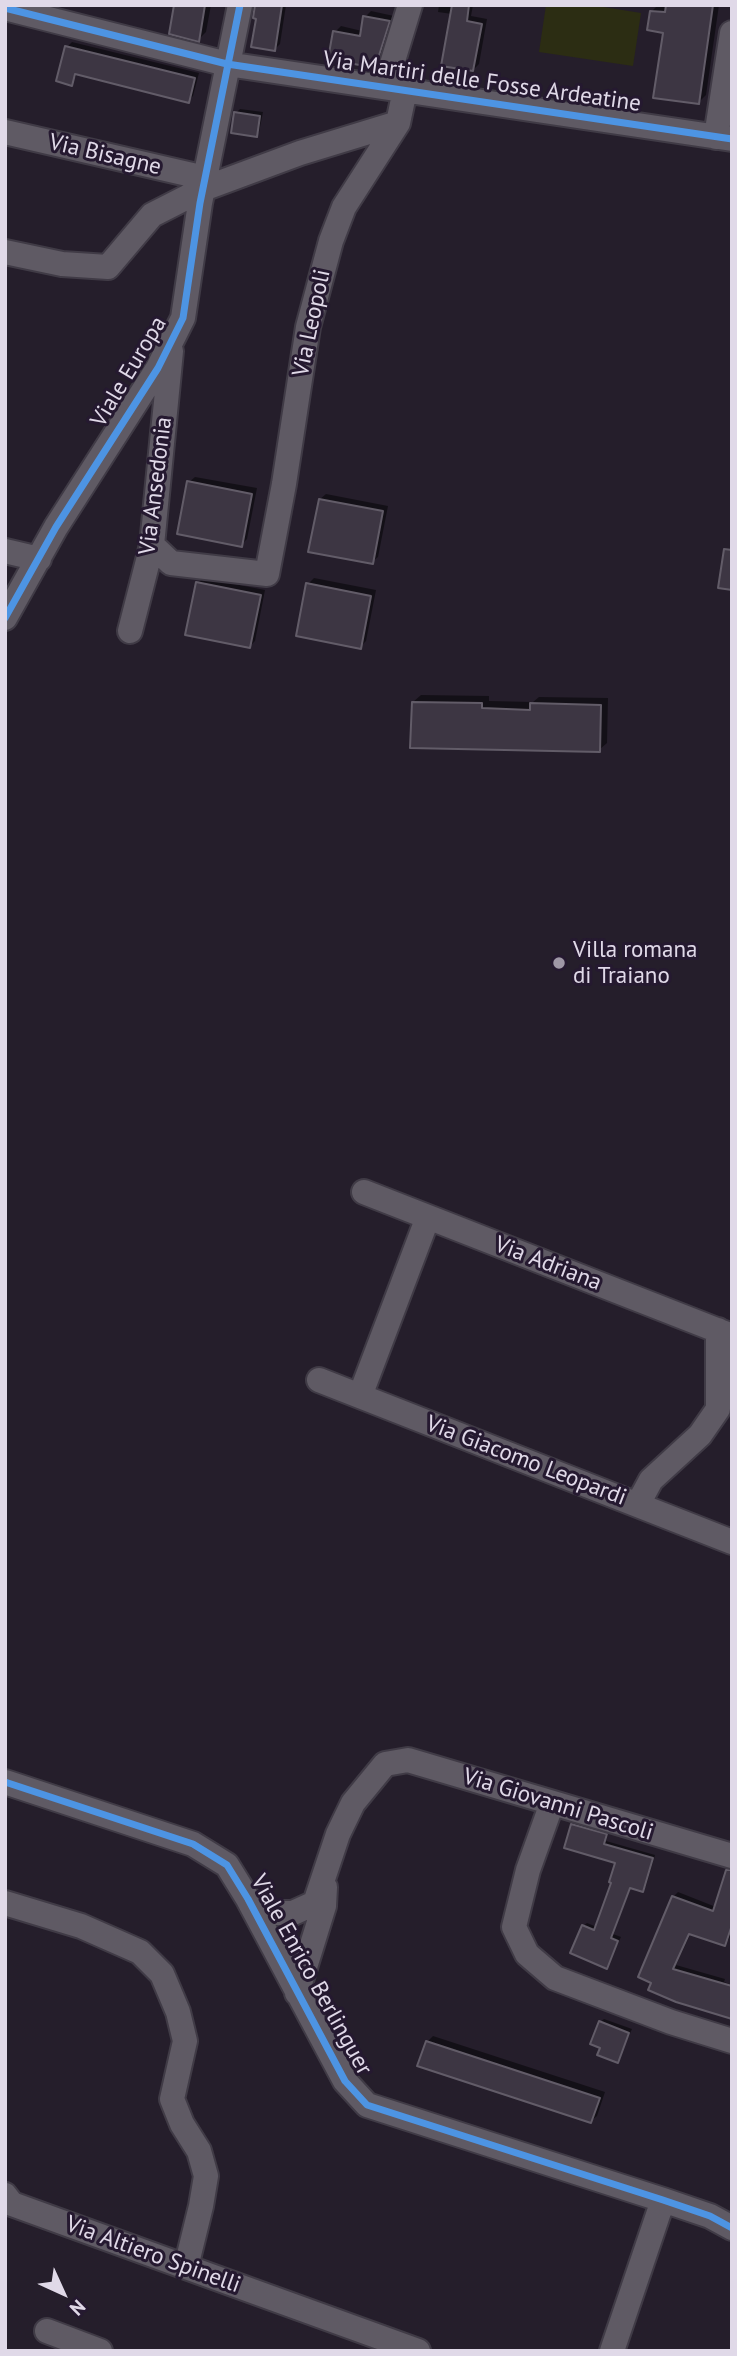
<!DOCTYPE html>
<style>
body{margin:0}
#map{position:relative;width:737px;height:2356px;overflow:hidden;background:#251e2b;font-family:"PT Sans",sans-serif}
canvas{display:block}
.frame{position:absolute;inset:0;border:7px solid #e0d9e8;pointer-events:none}
.north{position:absolute;left:28px;top:2258px;width:70px;height:70px;-webkit-text-stroke:5px #251930;paint-order:stroke;rotate:135deg;font-size:19px;font-weight:700;line-height:28px;text-align:center;color:#e0d9e8}
.north::after{content:'';display:block;margin:auto;width:24px;height:32px;background:#e0d9e8;clip-path:polygon(50% 0,100% 100%,50% 72%,0 100%)}
</style>
<div id="map">
<canvas width="737" height="2356"></canvas>
<div class="frame"></div>
<div class="north">N</div>
</div>
<script>
const ctx = document.querySelector('canvas').getContext('2d');
ctx.lineJoin = 'round';
function fillPath(path, color) { ctx.fillStyle = color; ctx.fill(path, 'evenodd'); }
function trace(path, color, width, dash) { ctx.strokeStyle = color; ctx.lineWidth = width; ctx.lineCap = dash ? 'butt' : 'round'; ctx.setLineDash(dash || []); ctx.stroke(path); }
function label(font, color, halo, rows, align = 'center') {
  ctx.font = font + ' "PT Sans",sans-serif'; ctx.lineWidth = 6; ctx.setLineDash([]); ctx.textBaseline = 'middle'; ctx.strokeStyle = halo; ctx.fillStyle = color; for (const [text, x, y, turn = 0] of rows) {
    ctx.save(); ctx.translate(x, y); ctx.rotate((+turn || 0) * Math.PI / 180); ctx.textAlign = isNaN(turn) ? turn : align; if (halo) ctx.strokeText(text, 0, 0); ctx.fillText(text, 0, 0); ctx.restore();
  }
}
const green = new Path2D(`
 M546,5H591L641,13L633,66L539,52Z`);
const shadow = new Path2D(`
 M176,5H211L206,32L198,40Z
 M257,5H286L280,44L275,49L258,17Z
 M439,5H473L471,16L487,19L479,64L473,70L452,14L438,12Z
 M658,5H719L706,95L698,103L665,31L652,11Z
 M371,11L394,16L380,61L375,66L335,32L341,26L362,31L365,17Z
 M72,42L199,73L193,96L188,101L78,73L71,84L67,47Z
 M240,109L263,112L259,132L256,135L236,113Z
 M195,477L257,488L247,539L241,545L189,482Z
 M326,494L388,506L378,557L372,562L320,499Z
 M203,578L265,590L255,641L250,646L198,583Z
 M314,578L376,590L366,641L360,647L308,584Z
 M421,695L489,696V701L533,702L539,697L608,698L607,743L599,750L413,702Z
 M576,1821L609,1831L606,1841L655,1855L646,1886L643,1890L631,1887L613,1934L621,1937L606,1967L583,1926L587,1923L597,1927L613,1881L617,1862L573,1825Z
 M732,1866V1931L729,1939L725,1944L691,1933L676,1965L725,1979L724,1982L732,1985V2020L731,2017L650,1989L673,1897L678,1892L716,1907L727,1871Z
 M604,2019L632,2029L617,2061L602,2047L600,2022Z
 M433,2036L605,2092L597,2116L591,2121L427,2042Z`);
const building = new Path2D(`
 M174,5H205L199,42L169,34Z
 M255,5H282L275,51L251,47L256,19L253,18Z
 M452,5H469L467,21L482,24L473,71L441,66Z
 M666,5H713L699,104L653,98L663,33L647,30L650,11L665,12Z
 M363,16L390,21L375,68L328,59L333,31L360,36Z
 M65,46L195,78L189,103L75,74L72,86L56,81Z
 M234,112L260,116L257,137L231,133Z
 M187,481L252,494L242,547L177,534Z
 M319,499L383,511L373,564L308,552Z
 M724,549L732,550V590L718,588Z
 M196,582L261,595L250,648L185,635Z
 M306,583L371,596L361,649L296,636Z
 M412,702L482,703V708L530,710V703L601,705L600,752L410,748Z
 M571,1824L607,1834L604,1844L653,1858L643,1892L630,1888L611,1938L618,1941L607,1969L570,1953L582,1925L594,1930L611,1883L609,1882L615,1863L564,1848Z
 M726,1870H732V1925L725,1946L689,1934L673,1969L732,1986V2019L676,2002L648,1990L651,1983L638,1977L672,1896L713,1911Z
 M599,2021L629,2033L618,2063L597,2055L600,2048L590,2044Z
 M426,2041L600,2098L591,2123L417,2066Z`);
const minor = new Path2D(`
 M5,8L227,64L732,139
 M385,87L410,5
 M5,132L205,178
 M716,137L732,33
 M5,252L62,264L108,267L152,215L203,189L300,153L398,123
 M152,545L171,563L267,574L284,484L308,327L331,241L344,207L398,123L405,90
 M5,551L39,559
 M5,618L56,527L158,368L183,318L200,203L240,5
 M130,631L152,545L171,351
 M364,1192L732,1336
 M319,1380L732,1542
 M360,1396L428,1217
 M638,1504L651,1480L700,1435L718,1409V1330
 M5,1782L193,1844L227,1865L248,1899L345,2081L367,2105L663,2200L710,2216L732,2228
 M552,1803L528,1870L514,1927L527,1954L555,1978L671,2022L732,2041
 M248,1899L267,1913H293L315,1903L338,1834L353,1803L385,1764L408,1760L732,1856
 M5,1903L81,1926L140,1952L162,1974L178,2012L185,2041L172,2099L182,2124L199,2151L206,2176L201,2206L186,2267
 M297,1993L324,1906L325,1887
 M5,2195L12,2204L418,2351
 M47,2331L100,2351
 M612,2351L663,2200`);
const cycleway = new Path2D(`
 M5,8L227,64L732,139
 M5,618L56,527L158,368L183,318L200,203L240,5
 M5,1782L193,1844L227,1865L248,1899L345,2081L367,2105L663,2200L710,2216L732,2228`);
const markers = [
 [559,963,7,"#9f98a6"]
];
const streetNames = [
 ["Via Martiri delle Fosse Ardeatine",482,82,8],
 ["Via Bisagne",105,155,13],
 ["Via Leopoli",312,323,-78],
 ["Viale Europa",129,372,-59],
 ["Via Ansedonia",156,486,-83],
 ["Via Adriana",548,1264,21],
 ["Via Giacomo Leopardi",526,1461,21],
 ["Via Giovanni Pascoli",558,1805,17],
 ["Viale Enrico Berlinguer",311,1975,61],
 ["Via Altiero Spinelli",153,2255,20]
];
const poiNames = [
 ["Villa romana",573,950],
 ["di Traiano",573,976]
];
fillPath(green, '#2c2d13');
fillPath(shadow, '#0007');
fillPath(building, '#3d3643');
trace(building, '#625c68', 2);
trace(minor, '#403b46', 28);
trace(minor, '#5f5a64', 24);
trace(cycleway, '#4d94e3', 7);
for (const [x, y, r, color] of markers) { const dot = new Path2D(); dot.arc(x, y, r, 0, 2 * Math.PI); ctx.fillStyle = color; ctx.fill(dot); trace(dot, '#251930', 2.5); }
label('23px', '#e0d9e8', '#251930', streetNames);
label('23px', '#e0d9e8', '#251930', poiNames, 'left');
</script>
